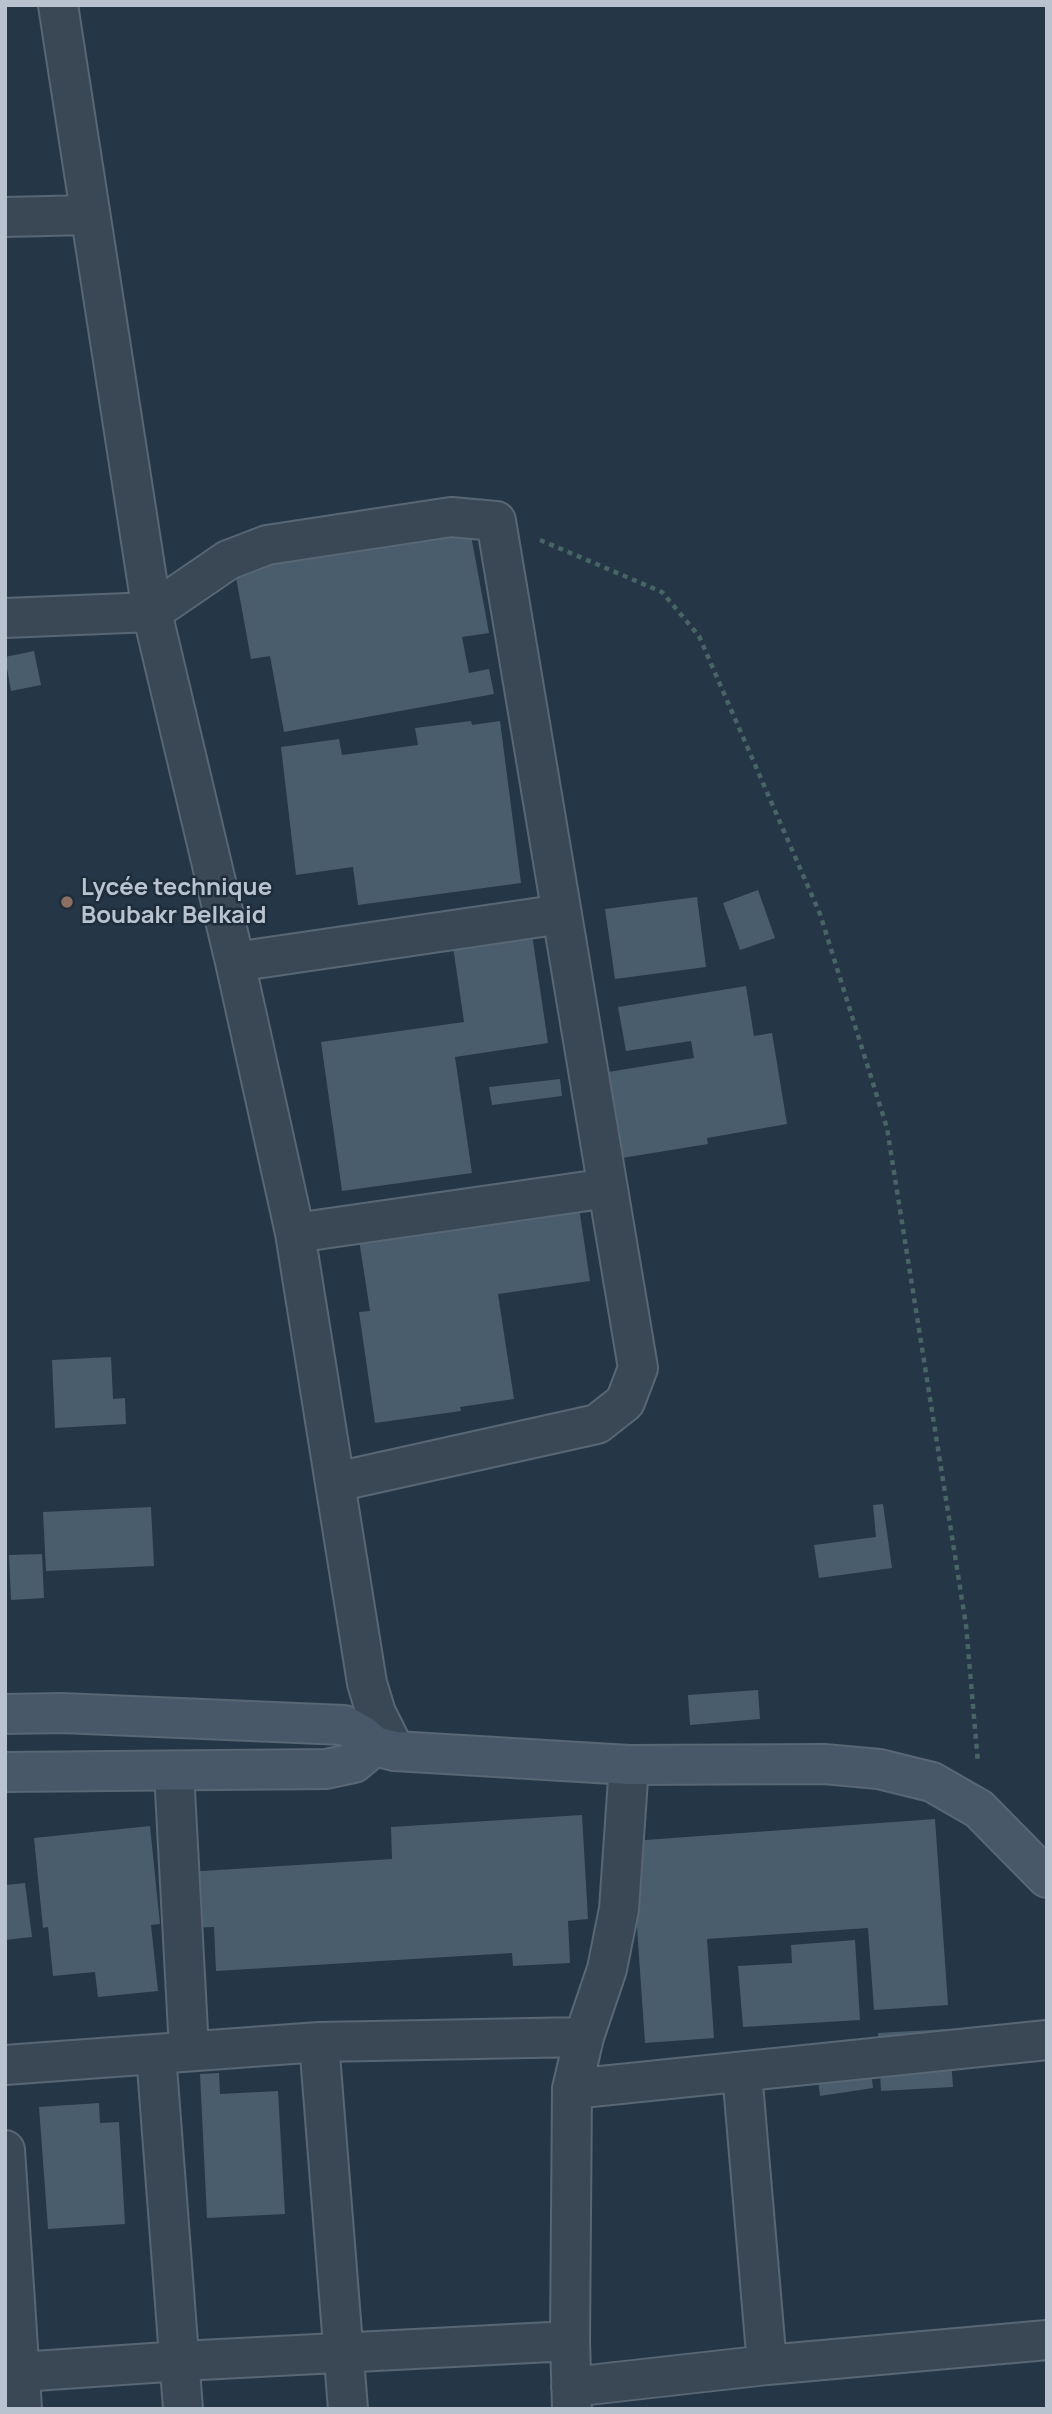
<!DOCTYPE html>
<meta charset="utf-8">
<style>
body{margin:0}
#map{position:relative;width:1052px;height:2414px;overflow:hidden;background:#253746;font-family:Manrope,sans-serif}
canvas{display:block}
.frame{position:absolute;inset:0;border:7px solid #b8c3cf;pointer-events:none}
</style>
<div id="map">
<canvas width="1052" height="2414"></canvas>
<div class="frame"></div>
</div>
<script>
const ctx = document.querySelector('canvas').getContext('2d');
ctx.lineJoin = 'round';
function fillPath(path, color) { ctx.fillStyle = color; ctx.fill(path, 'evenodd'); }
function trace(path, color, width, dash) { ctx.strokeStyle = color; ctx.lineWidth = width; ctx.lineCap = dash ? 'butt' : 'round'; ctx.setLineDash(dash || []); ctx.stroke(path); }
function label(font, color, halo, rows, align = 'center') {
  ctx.font = font + ' Manrope,sans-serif'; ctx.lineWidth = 5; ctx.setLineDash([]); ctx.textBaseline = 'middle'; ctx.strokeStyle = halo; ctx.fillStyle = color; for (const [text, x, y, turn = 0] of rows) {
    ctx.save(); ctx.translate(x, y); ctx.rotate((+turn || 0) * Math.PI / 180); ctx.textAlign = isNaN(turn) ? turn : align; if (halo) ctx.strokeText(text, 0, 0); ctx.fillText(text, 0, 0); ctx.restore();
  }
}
const building = new Path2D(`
 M466,508L489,633L462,637L469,673L489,669L494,694L284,732L270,656L251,659L231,550Z
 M34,651L41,685L11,691L5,657Z
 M471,721L472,725L500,721L521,883L358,905L353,867L296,875L281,747L339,739L342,755L418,745L415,728Z
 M758,890L775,938L740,950L723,903Z
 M697,897L706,967L615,979L605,909Z
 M529,914L548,1043L455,1057L472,1173L342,1191L321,1042L464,1022L450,926Z
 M746,986L754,1036L772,1033L787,1124L707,1138L708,1144L616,1159L602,1073L694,1058L691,1041L626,1051L618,1007Z
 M560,1079L562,1096L492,1105L489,1087Z
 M577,1194L590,1281L498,1294L514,1399L460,1407L461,1411L375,1423L359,1312L370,1311L357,1227Z
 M111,1357L113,1399L125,1398L126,1424L55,1428L52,1360Z
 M883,1504L892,1568L819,1578L814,1545L876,1537L873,1505Z
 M151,1507L154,1566L46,1571L43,1512Z
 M42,1554L44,1598L11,1600L9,1555Z
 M758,1690L760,1719L690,1725L688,1695Z
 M582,1815L588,1919L568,1921L570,1963L513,1966L512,1953L216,1971L214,1927L190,1928L186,1872L392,1859L391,1827Z
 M935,1819L948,2005L874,2010L868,1928L707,1939L714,2038L645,2043L631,1841Z
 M150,1826L160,1924L151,1925L158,1991L98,1997L95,1972L53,1976L48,1927L43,1928L34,1838Z
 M25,1883L32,1937L5,1940V1885Z
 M855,1940L860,2020L743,2027L738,1966L792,1963L791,1945Z
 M949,2029L953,2087L881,2091L878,2033Z
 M867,2039L873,2088L820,2096L818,2079Z
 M219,2073L220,2094L278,2091L285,2214L207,2218L200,2074Z
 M99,2103L100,2123L119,2122L125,2224L48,2229L39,2107Z`);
const path = new Path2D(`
 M540,540L662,592L699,636L820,914L887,1128L966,1625L978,1763`);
const street = new Path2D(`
 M58,5L152,612L235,962L295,1233L367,1683L376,1713L395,1751
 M5,217L89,215
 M5,618L152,612L228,560L267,545L451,517L496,521L638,1368L625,1402L597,1424L336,1482
 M235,962L562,914
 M295,1233L608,1188
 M174,1772L189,2050
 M319,2042L348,2409
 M156,2054L183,2409
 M5,2065L319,2042L584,2037
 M742,2072L767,2365
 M572,2089L1047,2040
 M5,2150L22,2409
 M5,2373L181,2361L570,2341
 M571,2387L767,2365L1047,2340
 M572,2409L570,2341L572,2089L584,2037L607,1969L619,1909L629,1765`);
const secondary = new Path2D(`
 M5,1714L62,1713L344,1725L362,1735L374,1746L395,1751L629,1765L824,1764L879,1769L932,1782L979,1809L1047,1878
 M5,1772L326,1769L354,1763L374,1746`);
const markers = [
 [67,902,7,"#8d6e63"]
];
const poiNames = [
 ["Lycée technique",81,888],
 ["Boubakr Belkaid",81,916]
];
fillPath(building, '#495d6d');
trace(street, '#596673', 42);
trace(secondary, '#596673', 42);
trace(path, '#486565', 4.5, [5, 5]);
trace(street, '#3a4855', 38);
trace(secondary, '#485869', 38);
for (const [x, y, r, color] of markers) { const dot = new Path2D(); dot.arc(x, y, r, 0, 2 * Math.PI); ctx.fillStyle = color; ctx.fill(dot); trace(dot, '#1f2d3b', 2.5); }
label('bold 24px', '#b8c3cf', '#1f2d3b', poiNames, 'left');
</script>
